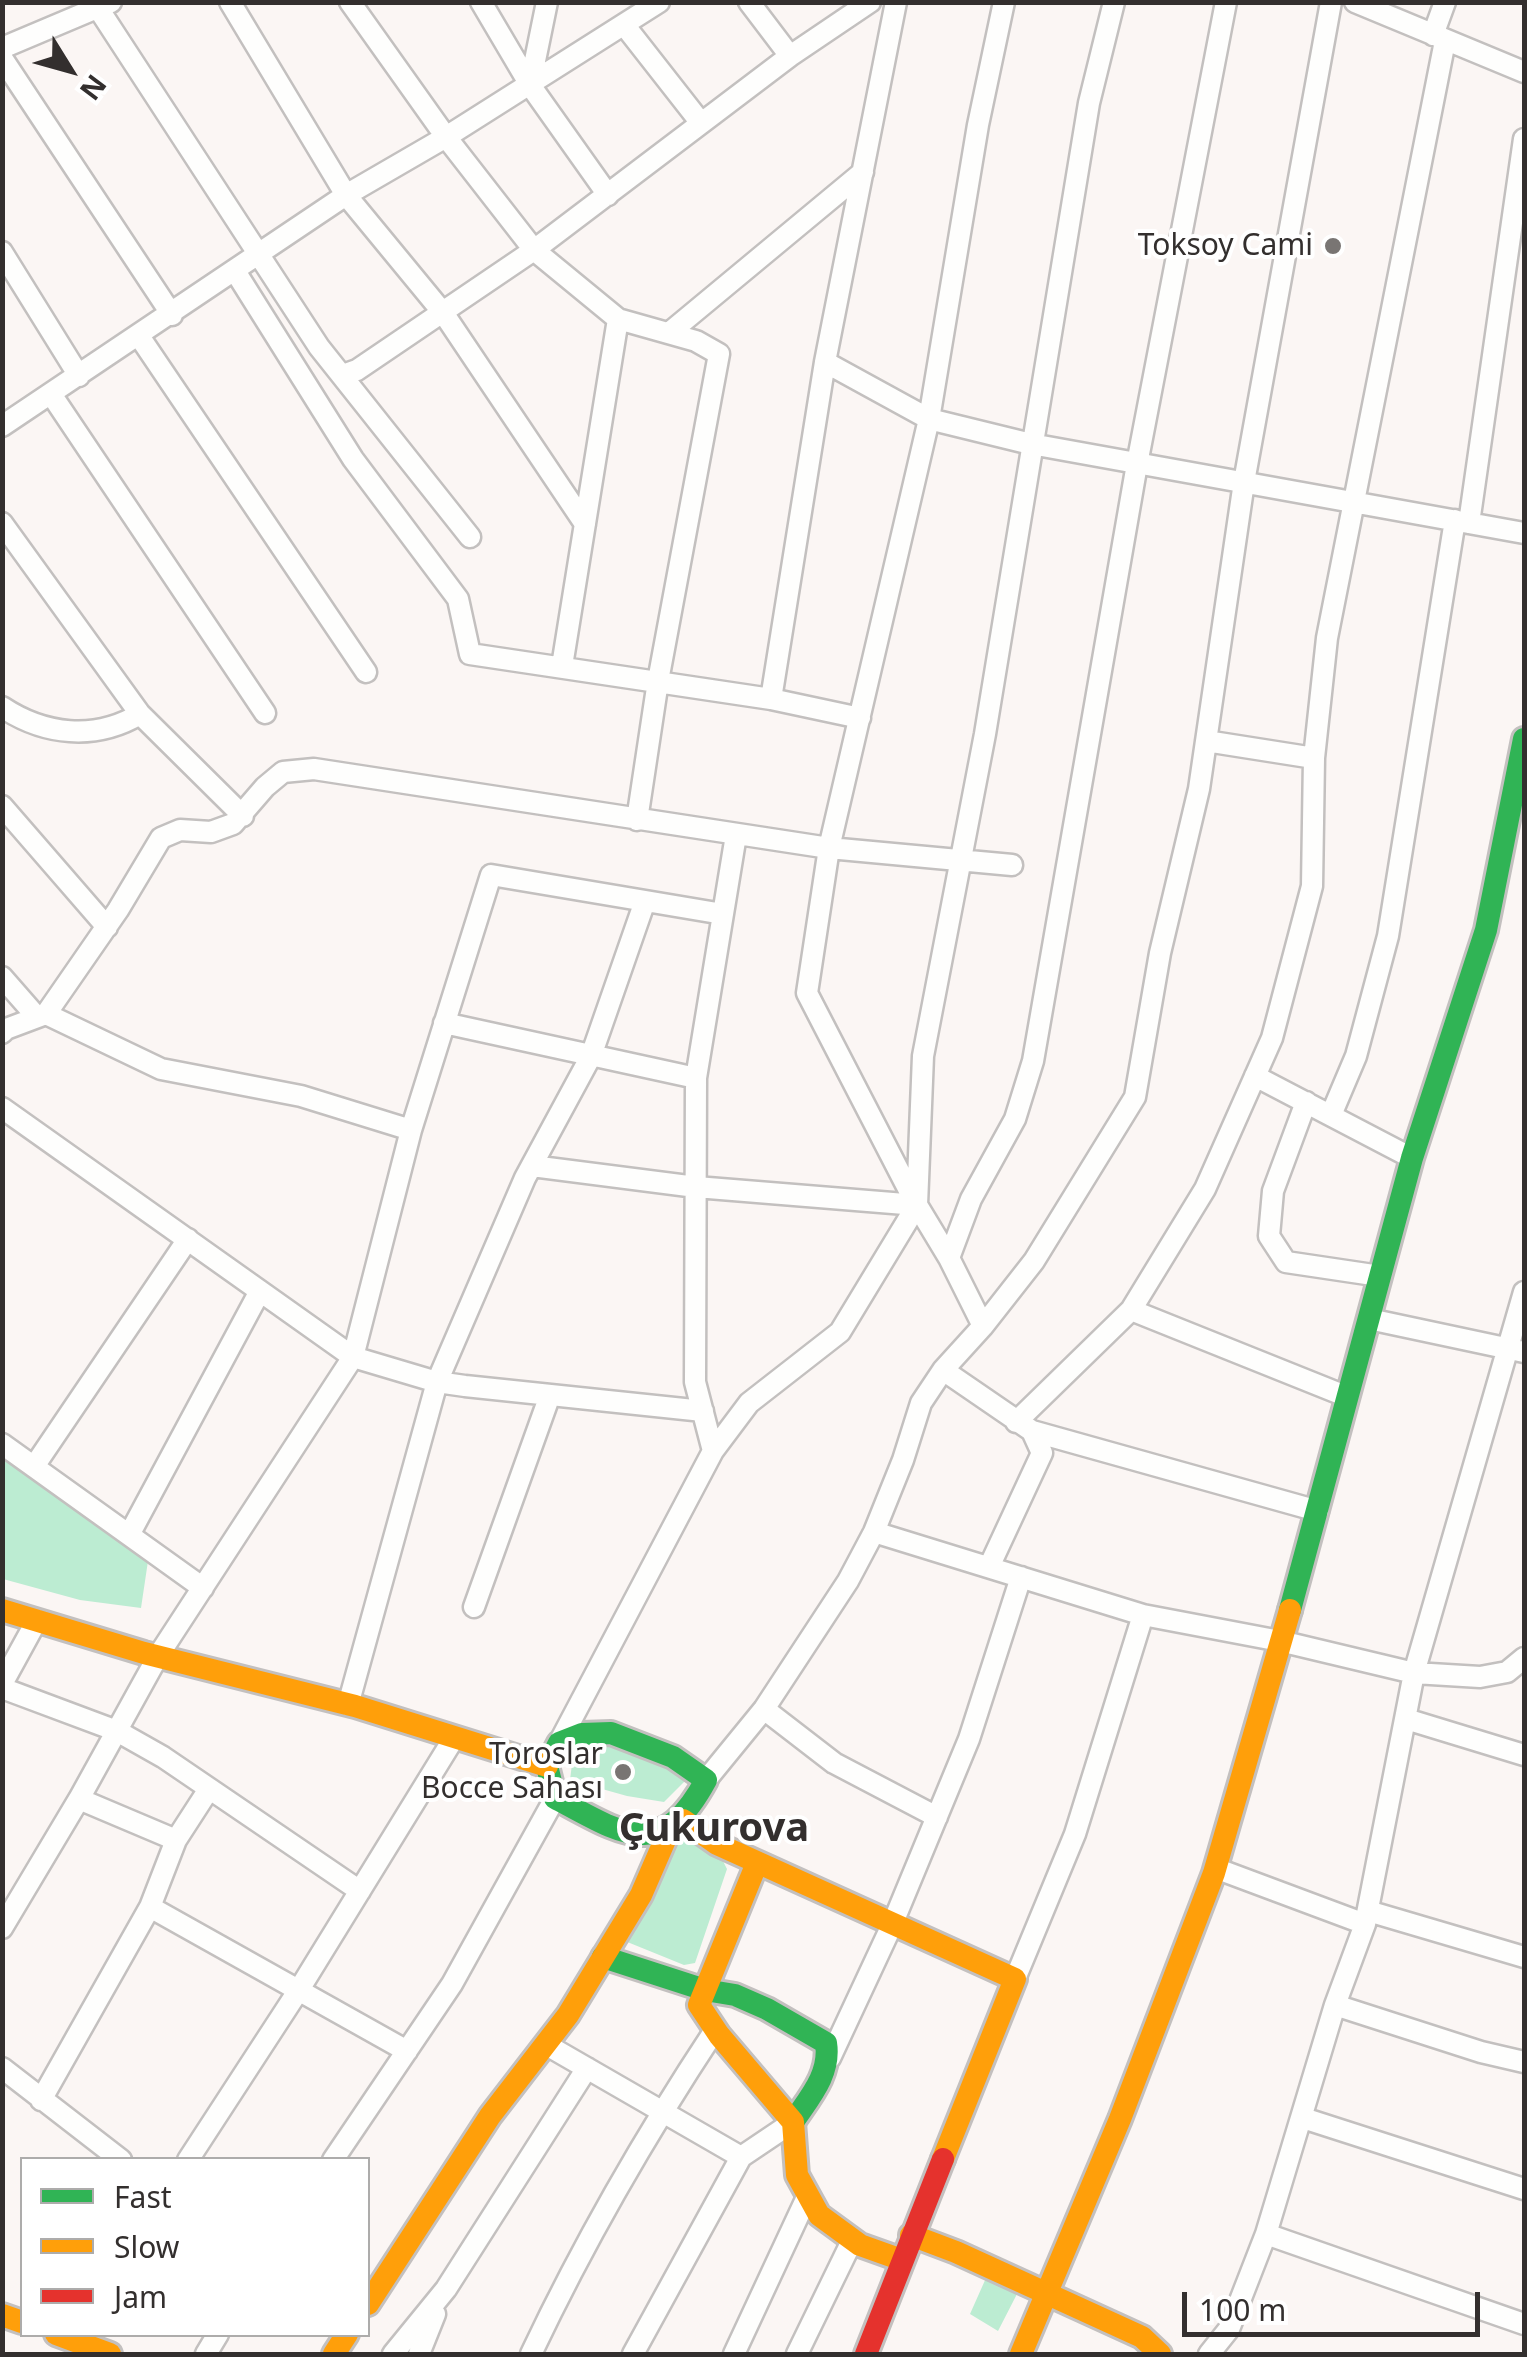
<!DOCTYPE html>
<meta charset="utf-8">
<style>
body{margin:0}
#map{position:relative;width:1527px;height:2357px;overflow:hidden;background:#fbf6f4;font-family:"Noto Sans",sans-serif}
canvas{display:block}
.frame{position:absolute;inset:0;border:5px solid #332f2e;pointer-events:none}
.legend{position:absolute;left:20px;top:2157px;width:350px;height:180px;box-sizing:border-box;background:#fff;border:2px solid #adacab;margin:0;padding:12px 18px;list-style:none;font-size:30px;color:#332f2e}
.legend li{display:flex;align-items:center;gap:20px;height:50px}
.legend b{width:50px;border:2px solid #adacab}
.north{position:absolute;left:20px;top:20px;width:100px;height:100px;-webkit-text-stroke:8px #fff;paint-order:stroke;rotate:127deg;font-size:28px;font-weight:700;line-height:40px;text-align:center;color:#332f2e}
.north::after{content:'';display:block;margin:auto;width:35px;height:45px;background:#332f2e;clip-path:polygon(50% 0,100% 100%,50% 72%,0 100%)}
.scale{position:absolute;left:1182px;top:2292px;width:298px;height:45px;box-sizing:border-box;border:5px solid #332f2e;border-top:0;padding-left:12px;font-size:30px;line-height:35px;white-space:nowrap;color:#332f2e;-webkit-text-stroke:8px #fff;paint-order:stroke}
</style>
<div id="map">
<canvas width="1527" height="2357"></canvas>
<div class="frame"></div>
<ul class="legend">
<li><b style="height:12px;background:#30b455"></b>Fast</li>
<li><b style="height:12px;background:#ff9f0a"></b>Slow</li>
<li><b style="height:12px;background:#e5322d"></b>Jam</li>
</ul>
<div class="north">N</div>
<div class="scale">100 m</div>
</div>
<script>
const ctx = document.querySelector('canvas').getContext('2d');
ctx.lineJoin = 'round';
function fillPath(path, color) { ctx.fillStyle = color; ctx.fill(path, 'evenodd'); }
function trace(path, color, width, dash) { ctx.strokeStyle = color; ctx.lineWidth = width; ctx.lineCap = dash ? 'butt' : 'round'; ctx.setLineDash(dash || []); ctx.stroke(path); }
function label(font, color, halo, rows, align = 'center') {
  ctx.font = font + ' "Noto Sans",sans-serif'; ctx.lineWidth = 8; ctx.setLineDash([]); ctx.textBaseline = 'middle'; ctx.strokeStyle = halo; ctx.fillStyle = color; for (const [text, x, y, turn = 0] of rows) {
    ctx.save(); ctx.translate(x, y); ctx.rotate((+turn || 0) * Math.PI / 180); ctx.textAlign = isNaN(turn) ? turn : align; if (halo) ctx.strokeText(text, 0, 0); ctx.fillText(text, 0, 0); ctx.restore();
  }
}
const green = new Path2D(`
 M2,1458L148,1561L141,1608L80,1600L3,1579Z
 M580,1744H625L686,1780L664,1802L627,1796L570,1780L572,1764Z
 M678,1833L721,1857L727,1869L695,1963L684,1965L615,1937Z
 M986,2278L1017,2294L998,2331L970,2314Z`);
const street = new Path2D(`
 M230,2L346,195L444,314L585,524
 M350,2L446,137L534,250L618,319L696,341L719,354L658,681L637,820
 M481,2L530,85L608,195
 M749,2L790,56
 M1355,2L1524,72
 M98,8L319,347L470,537
 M625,26L701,123
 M1433,35L1445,2
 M2,48L111,2
 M2,58L172,315
 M530,85L547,2
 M2,252L79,376
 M235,271L353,459L458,599L470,654L771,699L860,718
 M669,333L863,172
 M139,336L366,672
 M825,362L929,419L1031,444L1524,533
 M343,375L357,370L534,250L790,56L870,2
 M51,394L265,713
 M2,426L346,195L446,137L659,2
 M2,523L140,714L243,816
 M1469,523L1524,139
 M562,666L618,319
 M771,699L825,362L896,2
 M2,707C44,735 95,741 140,714
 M1206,741L1314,758
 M2,806L107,927
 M2,977L37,1017
 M46,1014L161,1069L301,1096L411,1130
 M444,1023L696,1078
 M2,1033L6,1029L46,1014L118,910L161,838L180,830L211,832L233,824L265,787L283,772L314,769L829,848L1012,865
 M1255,1076L1412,1158
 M1306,1102L1273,1191L1269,1236L1286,1262L1380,1276
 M2,1108L353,1357L437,1382L465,1386L703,1411
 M1331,1115L1356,1056L1388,936L1455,520
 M532,1166L696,1187L917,1205L840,1332L749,1403L713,1451L559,1743
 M916,1204L807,993L829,848L929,419L978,125L1004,2
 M949,1258L917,1205L923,1056L985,734L1089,103L1114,2
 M1131,1310L1348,1397
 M1369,1319L1524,1352
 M983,1326L949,1258L971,1199L1015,1119L1033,1061L1137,464L1226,2
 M943,1370L1032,1431L1318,1511
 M1016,1422L1131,1310L1205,1189L1272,1038L1312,886L1314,758L1327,638L1445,41
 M2,1444L203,1588
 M713,1451L695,1382L696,1078L736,835
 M35,1465L188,1239
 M874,1532L1143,1615L1280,1641L1414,1673L1480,1677L1507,1672L1524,1658
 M129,1535L260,1291
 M989,1567L1042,1453L1032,1431
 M474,1607L550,1395
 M2,1684L37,1620
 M2,1688L117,1731L163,1757L360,1891
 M348,1705L437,1382L525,1178L591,1056L645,901
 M764,1709L834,1763L937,1817
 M1406,1719L1524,1755
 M706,1780L764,1709L848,1581L874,1532L903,1460L921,1403L943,1370L983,1326L1034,1261L1135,1097L1160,953L1199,789L1244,482L1331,2
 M79,1799L176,1840
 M1215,1868L1365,1924
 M150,1907L176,1840L209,1789
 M1368,1911L1524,1957
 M2,1928L79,1799L158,1656L353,1357L411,1130L491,875L723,914
 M1015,1979L1075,1834L1143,1615
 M1335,2005L1481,2052L1524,2062
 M545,2044L741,2157
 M830,2058L892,1925L969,1739L1021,1577
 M2,2068L121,2160
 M41,2100L150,1907L407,2051
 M1303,2118L1524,2189
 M188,2160L300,1988L454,1738
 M333,2160L452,1984L555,1798
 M1266,2234L1524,2324
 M206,2354L218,2334
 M393,2354L446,2289L587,2068
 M419,2354L435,2314
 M531,2354C584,2242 647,2133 715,2030
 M633,2354L741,2157L793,2122
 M734,2354L808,2195
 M797,2354L853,2239
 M1209,2354L1229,2329L1266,2234L1335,2005L1365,1924L1414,1673L1524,1292`);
const fast = new Path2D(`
 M1290,1610L1412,1158L1486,930L1524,739
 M611,1733L673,1757L706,1780C661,1863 624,1835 555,1798L547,1766L559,1743L582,1734Z
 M603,1957L705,1990L735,1995L767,2009L826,2043C831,2074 809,2098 793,2122`);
const slow = new Path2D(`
 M2,1610L144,1653L355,1706L547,1766
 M683,1820L717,1844L1015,1979L943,2159
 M757,1863L699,2005L719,2035L793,2122L797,2175L819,2215L860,2245L902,2260
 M911,2235L956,2252L1142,2337L1160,2354
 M368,2304L490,2116L568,2015L641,1895L668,1833
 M2,2315L22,2322
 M56,2334L110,2354
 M334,2354L347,2334
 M1021,2354L1120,2119L1214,1873L1290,1610`);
const jam = new Path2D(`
 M866,2354L943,2159`);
const markers = [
 [1333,246,10,"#797573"],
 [623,1772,10,"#797573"]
];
const poiNames = [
 ["Toksoy Cami",1313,246],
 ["Toroslar",603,1755],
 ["Bocce Sahası",603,1789]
];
const districtNames = [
 ["Çukurova",714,1830]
];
fillPath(green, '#bcecd2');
trace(street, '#c3c0bf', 25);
trace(fast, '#c3c0bf', 28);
trace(slow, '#c3c0bf', 28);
trace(jam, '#c3c0bf', 28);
trace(street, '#fefefd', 20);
trace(fast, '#30b455', 22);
trace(slow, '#ff9f0a', 22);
trace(jam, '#e5322d', 22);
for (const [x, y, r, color] of markers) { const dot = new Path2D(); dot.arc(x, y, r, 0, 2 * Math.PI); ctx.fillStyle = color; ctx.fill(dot); trace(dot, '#fff', 4); }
label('30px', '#332f2e', '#fff', poiNames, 'right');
label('bold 40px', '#332f2e', '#fff', districtNames);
</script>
